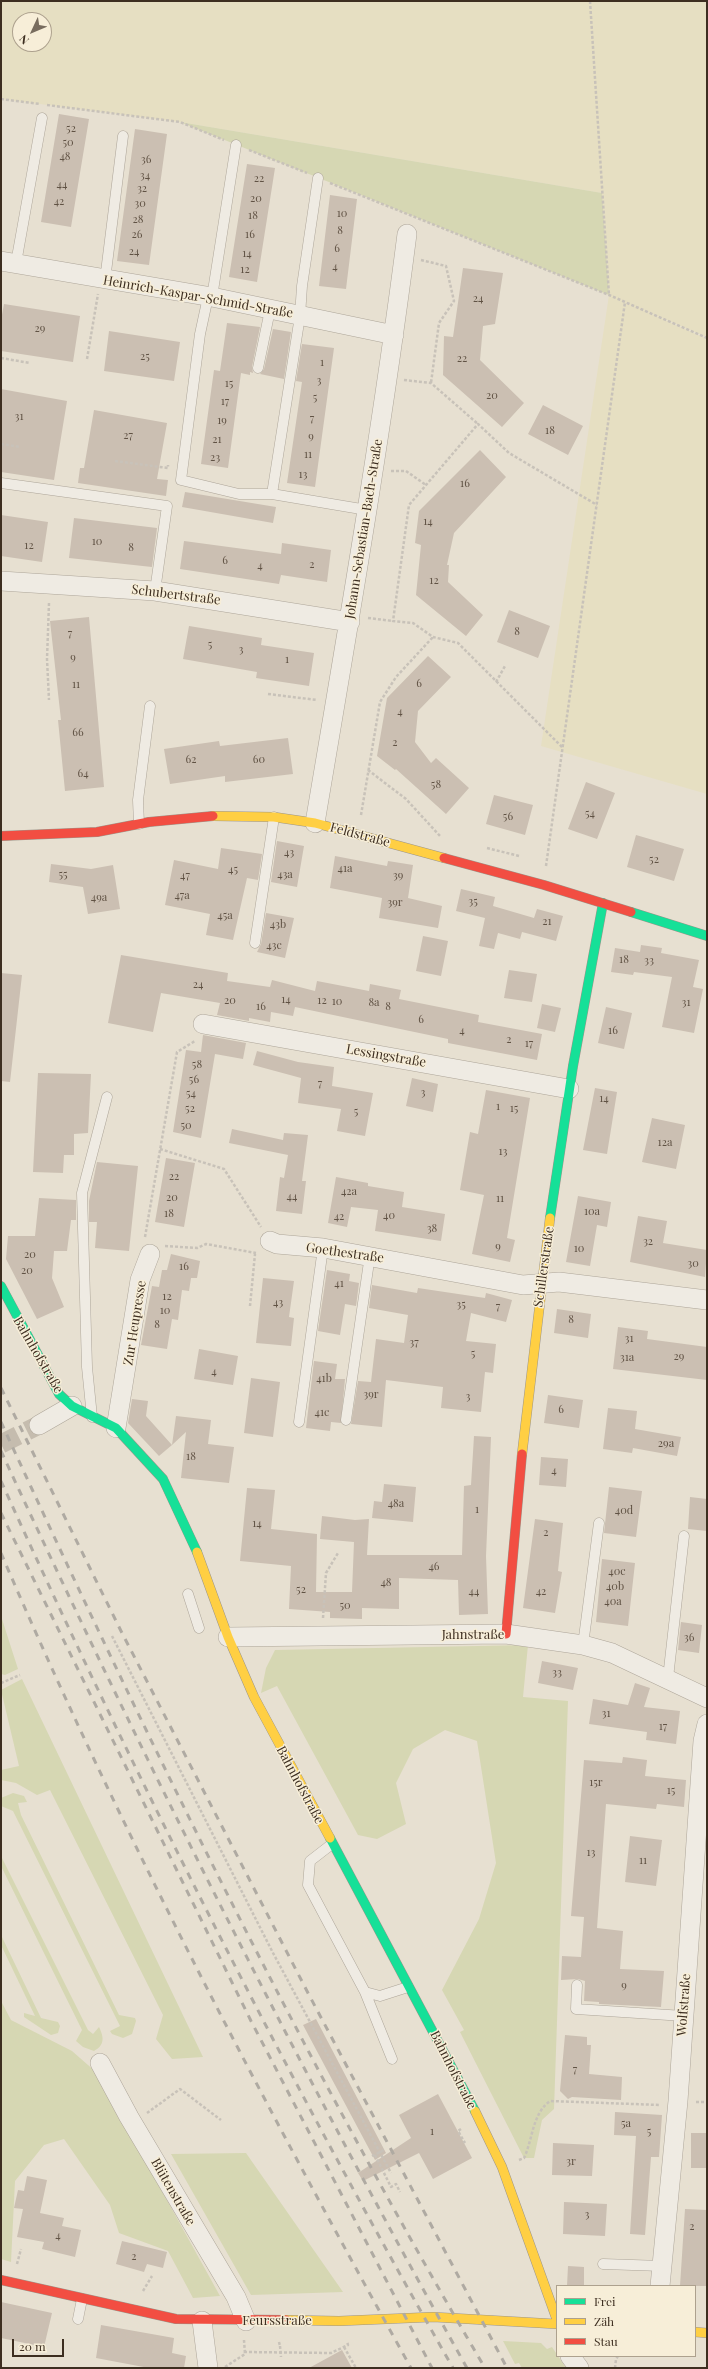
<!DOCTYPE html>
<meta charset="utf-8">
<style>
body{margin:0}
#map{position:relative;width:708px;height:2369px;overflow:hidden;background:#e7e0d1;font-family:"Playfair Display",serif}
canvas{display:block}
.frame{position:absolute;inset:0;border:2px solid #3d2e20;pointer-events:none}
.legend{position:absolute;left:556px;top:2285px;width:140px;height:72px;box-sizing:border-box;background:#f7eed8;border:1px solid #ada18e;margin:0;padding:5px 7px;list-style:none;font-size:12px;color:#3d2e20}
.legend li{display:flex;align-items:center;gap:8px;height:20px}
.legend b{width:20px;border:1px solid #ada18e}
.north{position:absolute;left:12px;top:12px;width:40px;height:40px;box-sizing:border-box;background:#f7eed8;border:1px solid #ada18e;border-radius:50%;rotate:226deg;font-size:11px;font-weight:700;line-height:16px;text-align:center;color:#3d2e20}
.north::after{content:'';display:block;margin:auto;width:14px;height:18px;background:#786c5e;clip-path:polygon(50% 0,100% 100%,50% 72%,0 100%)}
.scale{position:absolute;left:12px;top:2339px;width:52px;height:18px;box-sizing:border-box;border:2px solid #3d2e20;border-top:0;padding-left:5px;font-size:12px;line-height:14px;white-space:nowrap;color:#3d2e20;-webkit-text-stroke:3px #f7eed8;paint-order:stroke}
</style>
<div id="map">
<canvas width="708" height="2369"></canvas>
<div class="frame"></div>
<ul class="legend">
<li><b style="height:5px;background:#16e098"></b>Frei</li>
<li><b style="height:5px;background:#ffcf43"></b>Zäh</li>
<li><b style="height:5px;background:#f24e42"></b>Stau</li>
</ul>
<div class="north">N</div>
<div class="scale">20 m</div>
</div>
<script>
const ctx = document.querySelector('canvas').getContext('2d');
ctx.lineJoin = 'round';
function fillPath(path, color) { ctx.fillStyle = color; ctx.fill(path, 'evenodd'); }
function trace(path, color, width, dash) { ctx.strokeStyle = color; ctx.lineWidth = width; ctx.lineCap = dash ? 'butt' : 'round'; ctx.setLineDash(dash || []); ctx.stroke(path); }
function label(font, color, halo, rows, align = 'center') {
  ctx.font = font + ' "Playfair Display",serif'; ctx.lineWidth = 3; ctx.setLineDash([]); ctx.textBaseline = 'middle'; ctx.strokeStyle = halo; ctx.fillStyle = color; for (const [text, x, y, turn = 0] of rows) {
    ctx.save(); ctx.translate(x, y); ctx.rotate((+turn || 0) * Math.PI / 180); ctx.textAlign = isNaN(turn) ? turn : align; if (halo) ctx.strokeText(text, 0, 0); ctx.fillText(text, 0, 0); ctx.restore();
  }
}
const farmland = new Path2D(`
 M1,1H707V337L636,307L707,339V794L541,746L609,295L602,193L180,122L1,99ZM20,20H44V44H20Z`);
const green = new Path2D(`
 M180,122L602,193L609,295Z
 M1,1616L18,1669L5,1675L1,1674Z
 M528,1645L523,1697L568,1701L554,2109L542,2120L534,2158H524L460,2032L464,2030L442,1990L479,1919L496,1863L477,1741L445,1730L413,1749L396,1783L406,1824L377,1839L358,1835L277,1686L261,1693L266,1668L275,1650Z
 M22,1679L203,2057L172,2059L156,2039L163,2015L50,1790L37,1795L16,1783L1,1780V1770L19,1766L1,1690Z
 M13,1793L24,1796L27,1802L18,1803L21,1815L119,2015L135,2018L136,2021L132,2034L123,2038L112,2034L110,2031L120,2026L13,1811L1,1806V1798Z
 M1,1856L88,2030L93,2034L99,2027C104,2037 105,2045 94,2051L83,2047L76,2041L82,2030L1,1866Z
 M1,1935L41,2018L58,2022L60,2026L58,2033L51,2035L24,2017V2013L35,2016L1,1945Z
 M1,2001L11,2020L72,2051L96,2072L220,2296L193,2298L168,2251L119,2233L110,2205L64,2139L44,2145L15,2181L11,2262L1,2259Z
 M246,2153L343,2292L251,2295L171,2154Z
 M503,2341L541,2343L547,2349L552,2347L566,2368H522L519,2363L515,2364Z`);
const building = new Path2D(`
 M59,114L89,119L71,227L41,222Z
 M135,129L167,134L149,265L117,261Z
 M247,164L275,168L257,282L229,277Z
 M330,195L357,199L346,289L319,286Z
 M463,268L503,273L495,324L483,326L480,360L524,403L502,427L443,375L444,336L453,337Z
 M4,304L80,316L73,362L1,351V320Z
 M227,323L260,327L252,367L253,373L250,372V375L241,373L228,468L201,464L214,370L220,371Z
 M273,329L291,332L284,379L260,374L264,369Z
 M109,331L180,342L174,381L104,371Z
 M302,344L334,348L315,487L287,483L302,382L296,381Z
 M1,389L67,401L54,480L1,472Z
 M543,405L583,426L568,455L528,434Z
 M94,410L167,423L157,479L168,480L166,496L78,483L80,468H84Z
 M480,450L506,477L454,533L447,565H449L448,582L483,615L466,636L416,595L421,545L415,543L419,511Z
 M185,492L276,507L273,523L182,507Z
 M1,515L48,522L42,562L1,556Z
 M74,518L157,528L152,567L69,558Z
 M184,541L281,554L282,543L331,550L327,582L281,575L279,584L180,569Z
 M509,610L550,626L538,658L497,642Z
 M89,617L104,787L65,791L58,720H61L50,621Z
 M189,626L262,638L261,645L314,653L309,686L256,678L257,672L183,659Z
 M428,656L451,677L418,711L415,742L431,763L436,758L469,788L446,814L396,769L395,770L377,756L387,698Z
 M288,738L293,774L225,782V776L170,784L164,749L219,741L220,746Z
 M586,782L615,793L597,839L568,829Z
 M494,795L533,805L525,835L486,824Z
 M636,835L684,849L674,881L627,867Z
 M277,841L304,846L297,887L271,882Z
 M221,848L262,854L258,880L247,878L233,940L206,935L210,914L165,905L174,860L218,869Z
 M335,856L387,866L388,861L413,865L408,898L442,906L438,928L379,918L382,898L330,888Z
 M51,864L91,869L113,865L120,909L88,914L83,887L49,882Z
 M461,889L495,897L493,906L534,918L537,909L563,916L556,941L522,932L520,939L498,933L494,949L479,946L485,918L456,911Z
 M266,913L294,918L285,958L257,952L261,944Z
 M423,936L448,941L441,976L416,971Z
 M641,945L662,948L661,953L699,960L693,987L703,989L694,1033L662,1027L672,977L634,972L633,975L611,972L615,948L640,952Z
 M121,955L228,973L227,981L270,987L272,980L315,991L317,981L369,991L370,984L401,990L399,999L479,1015L478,1022L542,1034L537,1060L448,1043V1039L295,1007L293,1016L271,1012L270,1022L249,1018V1021L217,1015L220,1003L161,993L153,1032L108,1023Z
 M509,970L537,974L532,1002L504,998Z
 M1,973L22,975L10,1082L1,1081Z
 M542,1004L561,1008L555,1032L537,1028Z
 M606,1007L632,1013L624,1049L598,1043Z
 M203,1035L246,1043L243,1059L215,1054L201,1138L173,1132L186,1050L201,1052Z
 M257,1051L298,1062L334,1067L332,1086L373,1093L365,1136L337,1131L341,1109L298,1103L301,1078L253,1065Z
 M38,1073L91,1074L88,1133L74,1134V1155H64L63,1173L33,1172Z
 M412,1078L438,1084L433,1112L406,1106Z
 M595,1088L617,1092L607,1154L583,1150Z
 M486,1090L530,1098L507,1238L515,1240L510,1262L472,1254L484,1195L460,1190L470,1132L478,1134Z
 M652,1118L685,1125L676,1169L642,1162Z
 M232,1129L283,1140L284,1133L308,1135L302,1181H306L302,1214L276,1211L280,1177L284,1178L288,1155L229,1143Z
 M166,1158L195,1163L184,1227L155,1222Z
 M97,1162L138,1166L129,1251L95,1248L97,1222H89V1201Z
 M336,1177L368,1183V1186L404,1192L402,1207L445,1214L441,1241L375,1231L378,1210L351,1207L347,1227L328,1223Z
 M578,1196L611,1202L607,1227L597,1225L590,1266L566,1262Z
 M39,1198L76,1200V1220H71L67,1251H54L52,1278L64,1307L37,1319L6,1259L8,1236H35Z
 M638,1216L667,1221L663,1243L707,1250L705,1277L630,1262Z
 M171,1254L200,1261L197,1278H191L189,1291L182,1290L178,1320L172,1319L167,1349L141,1345L152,1286L159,1287L162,1270H167Z
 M327,1270L350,1274L349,1281L359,1283L356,1306L345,1304L340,1335L318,1331Z
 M263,1278L294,1281L289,1317L294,1318L291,1346L256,1343Z
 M372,1285L417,1293L418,1288L485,1298L486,1293L512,1300L506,1322L471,1313L466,1341L496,1344L493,1373L485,1372L481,1412L441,1408L443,1387L386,1380L382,1427L351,1424L358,1381L371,1382L376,1339L404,1343L408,1315L369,1308Z
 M557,1309L591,1314L588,1338L554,1333Z
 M618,1327L648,1331L647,1339L707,1347V1380L613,1369Z
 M199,1349L238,1356L233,1385L194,1379Z
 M314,1361L337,1364L335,1379H345L341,1423L331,1422L330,1431L306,1428Z
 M251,1378L280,1382L273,1437L244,1433Z
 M548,1395L583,1400L579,1428L544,1423Z
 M132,1399L148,1401L146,1416L172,1445L159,1456L128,1423Z
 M608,1408L637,1411L635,1429L681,1437L677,1456L633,1448L632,1453L603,1449Z
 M176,1416L211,1420L208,1444L234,1447L229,1483L181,1478L186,1432L172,1445Z
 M474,1436L491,1437L486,1556L488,1614L459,1615L458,1580L399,1578V1609L362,1608V1619L330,1618V1612L289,1609L291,1566L240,1561L247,1488L275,1490L271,1529L317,1534L316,1592H352L354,1542L320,1539L322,1516L355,1520L369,1519L367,1555H462L464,1486L471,1485Z
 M541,1457L568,1459L566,1487L539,1485Z
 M384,1484L416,1487L413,1522L372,1518L374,1501L382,1502Z
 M609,1487L642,1491L636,1537L604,1533Z
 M690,1497L707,1499V1531L688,1529Z
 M535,1519L563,1523L558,1571L562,1572L555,1613L523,1608Z
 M602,1559L635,1563L628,1626L596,1622Z
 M681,1622L702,1625L699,1653L678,1650Z
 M542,1661L578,1668L573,1690L538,1683Z
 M635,1683L650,1688L644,1707L680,1711L676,1744L646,1740L647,1732L589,1724L593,1699L628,1705Z
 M623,1757L647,1760L645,1776L686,1780L684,1807L657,1804L656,1809L606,1804L597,1928L623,1931L620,1969L664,1971L661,2007L599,2004V2002L584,2001L585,1981L578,1979L561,1980L562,1956L581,1957L584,1917L571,1916L584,1760L622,1763Z
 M630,1836L662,1840L656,1886L625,1882Z
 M316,2019L386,2153L375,2160L303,2025Z
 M565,2035L587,2037V2045H591L589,2074L622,2077L621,2100L572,2097L568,2099L560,2091Z
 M438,2094L472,2158L433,2179L419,2153L363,2181L358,2173L411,2138L399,2115Z
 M615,2112L662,2115L659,2157H651L645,2235L630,2234L636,2136L614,2135Z
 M691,2133H707V2168H691Z
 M553,2143L594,2145L592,2176L552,2175Z
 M27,2176L47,2180L40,2213L64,2218L62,2226L81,2230L75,2257L42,2249L44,2242L17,2237L23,2209L14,2208L18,2190L24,2191Z
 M564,2202L607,2204L605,2236L563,2234Z
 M685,2209L707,2210V2286H680Z
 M122,2241L167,2252L163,2268L147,2264L144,2272L116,2264Z
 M568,2266L584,2267V2286H567Z
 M1,2302L52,2313L44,2347L1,2338Z
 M101,2325L174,2338L172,2353L186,2356L184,2368H149L96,2358Z
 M342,2350L352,2368H309Z`);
const streetTunnel = new Path2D(`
 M1,1444L39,1425`);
const path = new Path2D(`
 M590,1L609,295
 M1,99L40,104
 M47,105L180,122L224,140
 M249,150L307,173
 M330,183L609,295L707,338
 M421,260L446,266L454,301L439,323L431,383
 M1,358L30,363
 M87,359L98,294
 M404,380L431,383L478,424
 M1,444L20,447
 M115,461L168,468V465
 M391,471H406L426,485
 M49,603L47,659L49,700
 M368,618L393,621
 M496,682L505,666
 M268,694L317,700
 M562,747L458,643L433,637L413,623L393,621L409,505L478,424L509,453L597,505
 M368,770L406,799L440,836
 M361,815L380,702L396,677L433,637
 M487,848L519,856
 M546,866L625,302
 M160,1149L224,1169L261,1227
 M145,1237L177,1052L195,1041
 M165,1246L197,1248L206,1244L256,1253
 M250,1306L255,1254
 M323,1618L326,1573L338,1553
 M112,1636L272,1951L391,2173
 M1,1683L20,1675
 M696,2102H707
 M147,2113L180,2089L221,2120
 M461,2129L458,2131L465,2143
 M375,2155L391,2187L396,2184L400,2192
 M372,2156L384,2150
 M519,2160L524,2158C533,2139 532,2114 550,2101L660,2105
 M17,2264L21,2249
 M143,2291L152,2276
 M279,2342L280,2346
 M344,2347L356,2368
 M244,2352L331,2353L348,2345L347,2341
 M225,2367L245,2354L244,2340
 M615,2368L616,2359L618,2356`);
const lane = new Path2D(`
 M16,263L42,118
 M105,280L123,136
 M208,297L200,334L181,480L239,494H272L367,510
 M212,297L236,145
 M258,368L270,310
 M1,483L167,506L155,591
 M272,494L300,316L302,286L318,178
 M139,824L138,800L150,706
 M255,943L274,817
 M92,1417L87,1367L82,1193L107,1097
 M346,1420L370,1255
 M299,1422L323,1248
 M188,1594L199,1628
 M583,1645L599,1523
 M668,1678L684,1536
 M332,1844L310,1861L308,1885L365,1992L380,1996L408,1987
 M577,1985L576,2009L684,2016
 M365,1992L392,2059
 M603,2264L662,2266
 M78,2319L82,2299`);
const street = new Path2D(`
 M1,261L212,297L394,335
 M1,581L155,591L350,622
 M315,823C348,627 382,431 407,234
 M203,1024L569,1089
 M270,1241L277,1244L323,1248L523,1285L559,1282L707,1300
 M39,1425L72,1406
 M116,1428L140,1280L150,1254
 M228,1637L506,1634L583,1645L612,1653L707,1698
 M100,2063L129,2117L236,2297L246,2321
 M660,2286L678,2101L703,1741L707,1724
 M202,2321L208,2368
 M570,2356L579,2368`);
const fast = new Path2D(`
 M631,912L707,936
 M550,1218L573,1066L603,903
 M1,1286L59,1394L72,1406L116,1428L163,1479L197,1552
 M330,1838L475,2111`);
const slow = new Path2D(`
 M213,816L274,817L315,823L444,858
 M522,1454L550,1218
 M197,1552L228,1637L254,1697L330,1838
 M475,2111L502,2167L557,2320
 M286,2320L339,2321L433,2317L557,2324
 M695,2332L707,2333`);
const jam = new Path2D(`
 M1,836L97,832L149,822L213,816
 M444,858L544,885L631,912
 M506,1634L522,1454
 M1,2280L176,2319L286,2320`);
const rail = new Path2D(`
 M1,1388L121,1631L308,1993L507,2368
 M1,1422C149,1744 305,2063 485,2368
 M1,1451C145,1763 299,2069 467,2368
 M1,1481C137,1782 289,2081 453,2368
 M1,1513L251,2021L432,2368
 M1,1553C121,1833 263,2102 411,2368`);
const pathBridge = new Path2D(`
 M280,2346L281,2357`);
const numberNames = [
 ["52",71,129],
 ["50",68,143],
 ["48",65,157],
 ["36",146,160],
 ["34",145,176],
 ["22",259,179],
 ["44",62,185],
 ["32",142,189],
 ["20",256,199],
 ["42",59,202],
 ["30",140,204],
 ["10",342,214],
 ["18",253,216],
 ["28",138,220],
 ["8",340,231],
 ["26",137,235],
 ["16",250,235],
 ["6",337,249],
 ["24",134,252],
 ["14",247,254],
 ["4",335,267],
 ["12",245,270],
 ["24",478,299],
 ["29",40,329],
 ["25",145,357],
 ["22",462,359],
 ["1",322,363],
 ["3",319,381],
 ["15",229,384],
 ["20",492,396],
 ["5",315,398],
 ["17",225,402],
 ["31",19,417],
 ["7",312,419],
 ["19",222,421],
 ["18",550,431],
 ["27",128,436],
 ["9",311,437],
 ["21",217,440],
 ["11",308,455],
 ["23",215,458],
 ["13",303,475],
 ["16",465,484],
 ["14",428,522],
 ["10",97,542],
 ["12",29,546],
 ["8",131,548],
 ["6",225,561],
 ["2",312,565],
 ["4",260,566],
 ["12",434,581],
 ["8",517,632],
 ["7",70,634],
 ["5",210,645],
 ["3",241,650],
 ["9",73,658],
 ["1",287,660],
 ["6",419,684],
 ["11",76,685],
 ["4",400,712],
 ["66",78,733],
 ["2",395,743],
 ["62",191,760],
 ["60",259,760],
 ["64",83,774],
 ["58",436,785],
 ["54",590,814],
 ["56",508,817],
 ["43",289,853],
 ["52",654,860],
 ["41a",345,869],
 ["45",233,870],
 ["55",63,875],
 ["43a",285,875],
 ["47",185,876],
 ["39",398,876],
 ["47a",182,896],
 ["49a",99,898],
 ["35",473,902],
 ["39r",395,903],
 ["45a",225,916],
 ["21",547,922],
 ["43b",278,925],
 ["43c",274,946],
 ["18",624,960],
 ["33",649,961],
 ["24",198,985],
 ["14",286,1000],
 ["20",230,1001],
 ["12",322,1001],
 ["10",337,1002],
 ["8a",374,1003],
 ["31",686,1003],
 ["16",261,1007],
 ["8",388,1007],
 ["6",421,1020],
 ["4",462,1031],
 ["16",613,1031],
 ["2",509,1040],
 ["17",529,1044],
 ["58",197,1065],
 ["56",194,1080],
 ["7",320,1084],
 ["3",423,1093],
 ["54",191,1094],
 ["14",604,1099],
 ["1",498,1107],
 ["52",190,1109],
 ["15",514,1109],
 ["5",356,1112],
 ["50",186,1126],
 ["12a",665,1143],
 ["13",503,1152],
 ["22",174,1177],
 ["42a",349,1192],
 ["44",292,1197],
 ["20",172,1198],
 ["11",500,1199],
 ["10a",592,1212],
 ["18",169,1214],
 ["40",389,1216],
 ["42",339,1217],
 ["38",432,1229],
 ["32",648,1242],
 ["9",498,1247],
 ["10",579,1249],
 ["20",30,1255],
 ["30",693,1264],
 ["16",184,1267],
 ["20",27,1271],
 ["41",339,1284],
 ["12",167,1297],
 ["43",278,1303],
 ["35",461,1305],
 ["7",498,1307],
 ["10",165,1311],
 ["8",571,1320],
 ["8",157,1325],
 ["31",629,1339],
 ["37",414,1343],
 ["5",473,1354],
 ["29",679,1357],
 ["31a",627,1358],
 ["4",214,1372],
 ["41b",324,1379],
 ["39r",371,1395],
 ["3",468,1397],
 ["6",561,1410],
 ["41c",322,1413],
 ["29a",666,1444],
 ["18",191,1457],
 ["4",554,1471],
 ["48a",396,1504],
 ["1",477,1510],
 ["40d",624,1511],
 ["14",257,1524],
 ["2",546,1533],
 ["46",434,1567],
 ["40c",617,1572],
 ["48",386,1583],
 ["40b",615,1587],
 ["52",301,1590],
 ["44",474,1592],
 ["42",541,1592],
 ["40a",613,1602],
 ["50",345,1606],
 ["36",689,1638],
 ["33",557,1673],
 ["31",606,1714],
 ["17",663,1727],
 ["15r",596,1783],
 ["15",671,1791],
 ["13",591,1853],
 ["11",643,1861],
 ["9",624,1986],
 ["7",575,2070],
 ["5a",626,2124],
 ["1",432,2132],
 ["5",649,2132],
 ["3r",571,2162],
 ["3",587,2215],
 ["2",692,2227],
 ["4",58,2236],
 ["2",134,2257]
];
const streetNames = [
 ["Heinrich-Kaspar-Schmid-Straße",198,297,10],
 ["Johann-Sebastian-Bach-Straße",364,529,-81],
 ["Schubertstraße",176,595,7],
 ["Feldstraße",360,835,15],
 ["Lessingstraße",386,1056,10],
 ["Goethestraße",345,1253,8],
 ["Schillerstraße",544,1267,-82],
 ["Zur Heupresse",135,1323,-81],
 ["Bahnhofstraße",38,1355,60],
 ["Jahnstraße",473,1635],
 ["Bahnhofstraße",300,1785,62],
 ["Wolfstraße",684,2005,-86],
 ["Bahnhofstraße",453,2070,63],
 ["Blütenstraße",173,2192,60],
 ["Feursstraße",277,2321]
];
fillPath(farmland, '#e6dfc2');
fillPath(green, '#d6d7b3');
fillPath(building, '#cbbfb2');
trace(streetTunnel, '#c5bcae', 19, [19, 10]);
trace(lane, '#ada599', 11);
trace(street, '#ada599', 20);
trace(fast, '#9c958a', 10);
trace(slow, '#9c958a', 10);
trace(jam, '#9c958a', 10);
trace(path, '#c8c2b9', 2.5, [3, 2]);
trace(lane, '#efebe3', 10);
trace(street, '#efebe3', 19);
trace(fast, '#16e098', 9);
trace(slow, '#ffcf43', 9);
trace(jam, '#f24e42', 9);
trace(rail, '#afaaa2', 3, [7, 7]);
trace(pathBridge, '#c8c2b9', 2.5, [3, 2]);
label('11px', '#605244', null, numberNames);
label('13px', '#3d2e20', '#f7eed8', streetNames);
</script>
